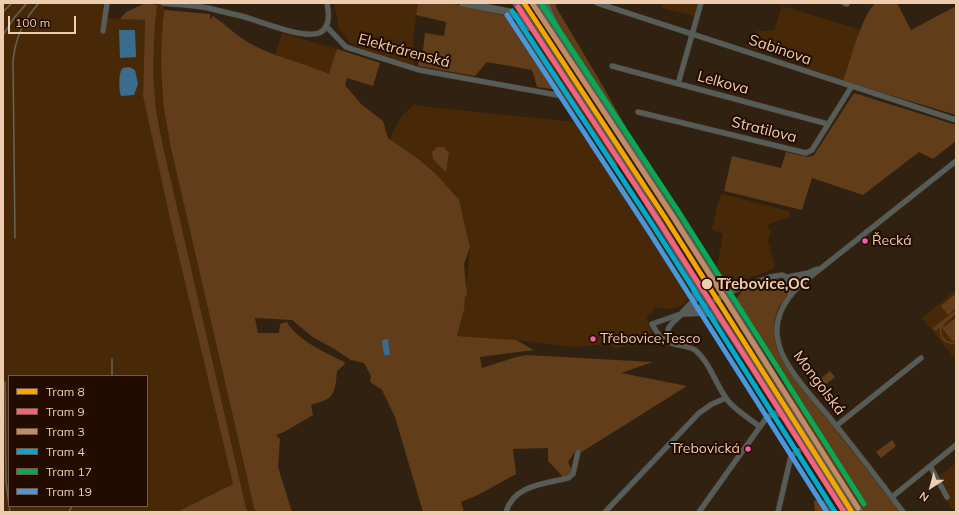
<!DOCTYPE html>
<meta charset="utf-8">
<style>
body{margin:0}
#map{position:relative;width:959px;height:515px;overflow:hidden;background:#312110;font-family:Mulish,sans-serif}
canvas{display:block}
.frame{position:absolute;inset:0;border:4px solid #edccb0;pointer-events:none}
.legend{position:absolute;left:8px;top:375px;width:140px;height:132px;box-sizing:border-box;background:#220c00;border:1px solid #735946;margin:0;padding:5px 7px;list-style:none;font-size:12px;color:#edccb0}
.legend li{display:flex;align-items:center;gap:8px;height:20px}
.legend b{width:20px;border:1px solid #735946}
.north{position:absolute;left:911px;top:467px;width:40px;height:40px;-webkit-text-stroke:3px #220c00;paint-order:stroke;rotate:216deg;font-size:11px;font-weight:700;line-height:16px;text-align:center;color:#edccb0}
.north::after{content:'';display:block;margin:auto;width:14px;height:18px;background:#edccb0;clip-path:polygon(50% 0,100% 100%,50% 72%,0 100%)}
.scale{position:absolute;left:8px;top:16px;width:68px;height:18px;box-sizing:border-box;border:2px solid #edccb0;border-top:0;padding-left:5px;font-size:12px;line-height:14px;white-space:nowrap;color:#edccb0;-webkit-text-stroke:3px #220c00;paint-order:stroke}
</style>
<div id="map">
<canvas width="959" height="515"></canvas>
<div class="frame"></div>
<ul class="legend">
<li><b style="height:5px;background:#f7a600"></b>Tram 8</li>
<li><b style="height:5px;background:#f8607d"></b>Tram 9</li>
<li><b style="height:5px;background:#c18c65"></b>Tram 3</li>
<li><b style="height:5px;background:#00a9ce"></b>Tram 4</li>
<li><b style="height:5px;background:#06aa56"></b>Tram 17</li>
<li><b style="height:5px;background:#4699e1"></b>Tram 19</li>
</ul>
<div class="north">N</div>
<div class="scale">100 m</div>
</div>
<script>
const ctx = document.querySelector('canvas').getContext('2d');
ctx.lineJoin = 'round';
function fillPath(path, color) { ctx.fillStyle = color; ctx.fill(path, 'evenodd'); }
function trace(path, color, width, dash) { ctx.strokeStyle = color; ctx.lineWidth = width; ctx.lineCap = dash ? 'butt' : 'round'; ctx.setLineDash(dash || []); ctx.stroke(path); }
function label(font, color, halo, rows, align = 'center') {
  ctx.font = font + ' Mulish,sans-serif'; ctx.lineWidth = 4; ctx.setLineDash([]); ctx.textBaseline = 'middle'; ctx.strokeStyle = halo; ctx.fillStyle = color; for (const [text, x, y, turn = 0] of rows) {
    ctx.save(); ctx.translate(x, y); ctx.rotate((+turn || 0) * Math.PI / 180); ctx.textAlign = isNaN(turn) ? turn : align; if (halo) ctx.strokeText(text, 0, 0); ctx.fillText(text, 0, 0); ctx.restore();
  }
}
const built = new Path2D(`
 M3,3H102L107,18L145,20L143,96L173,232L233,484L177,512H3ZM9,376H147V506H9Z
 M157,3H164L161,61V82L163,98L170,144L255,512H247L163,146L155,99L154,83L153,61Z
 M334,3H418L413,38L414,66L363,49L350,42L339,29Z
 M662,3H700L696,16L661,8Z
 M782,6L861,30L843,81L806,69L807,65L745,46L757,31H774Z
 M282,33L337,49L330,74L275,55Z
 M414,104L419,106L574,122L615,176L617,183L623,182L691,290L688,292V298L686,302L680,307L670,309L655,307L652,313L647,316V321L652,332L648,338L617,349L607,344L574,347L516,340L457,336L465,306H463L465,296H467L466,289L470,247L462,214L435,173L417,158L390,140L394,129L402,116Z
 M723,194L789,211L790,217L769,224L768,229L771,230L768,241L775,267L764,273L733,283H730L722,278L717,266L723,234L712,230L717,205L720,197Z
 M956,290V360L922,318Z
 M956,463V512H954L945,498L950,494L939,476Z`);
const green = new Path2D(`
 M146,3L157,5C154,36 152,66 155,97C156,113 160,130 163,146L247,512H177L233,484L173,232L143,96L145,20L120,19L126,12Z
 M418,3H450L490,12L509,17L530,33L617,163L618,170L558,90L537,87L532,70L487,62L475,76L418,66L420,51H423L425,33L444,36L446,22L416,15Z
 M549,3H556V7L604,88L642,156L639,157L556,21Z
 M876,3H897L911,30L956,6V115L843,81C849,65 863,11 876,3Z
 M164,10L210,14V19L213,16C227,25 238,38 253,45C278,58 305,63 329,74L337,49L380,63L373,86L347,78L345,85L361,104L383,121L388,138L417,158L435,173L459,200L470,247L464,264L467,296H465L464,306H465L457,336L516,340L534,350L480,357L482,368L516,357L527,355L653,362L621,373L687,386L580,453L575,452L568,462L572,471L567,476L563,477L548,461V448L513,449L516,474L478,495L461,502L464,512H423L395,417L382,390L370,382L371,376L364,363L351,360L331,347L314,338L292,320L255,318L258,333H279L280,324L287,322C296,339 327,354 345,362L344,365L337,371C336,380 336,392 329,398C326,401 315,403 311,405L313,415L284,432L276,435L280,439L278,467L292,512H255L170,144C168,129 164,113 163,98C160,69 161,39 164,10Z
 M854,93L956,125V141L933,159L919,152L863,195L812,178L802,210L724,191L732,156L781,168L786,152L808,157L814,155Z
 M437,147H444L449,153L446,172L433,159L432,152Z
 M778,279C784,280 790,284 789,291C788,297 782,302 779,307C772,321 773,340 779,354C789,375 807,393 821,411C847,445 874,478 900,512H864L798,410L781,378L736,307V299L742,291Z
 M954,295L956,297V308L948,315L941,306Z
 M956,310V314C952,317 947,321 944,324C936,334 946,344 956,342V344C945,345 938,338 940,327L936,331L933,328Z
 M956,318V339L953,342L942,328Z
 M830,371L835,377L824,386L819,380Z
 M892,440L896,446L881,458L876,452Z
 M826,500L833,512H815L814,501Z`);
const water = new Path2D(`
 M119,30H135L136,57L120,58Z
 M129,67L135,70L138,84L134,95L121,96C119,90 118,72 123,68C124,68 128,67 129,67Z
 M388,339L390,355H384L382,340Z`);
const minor = new Path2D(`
 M163,3C179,5 196,5 212,9C223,12 234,14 245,17C262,22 303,39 319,33C331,28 329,13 327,3
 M597,3L956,120
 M844,3L847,4
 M326,26L346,47L419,70L557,95
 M103,31L107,3
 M612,66L828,124
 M678,84L701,3
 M638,112L806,153L812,150L852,86
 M786,277L791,288L790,294
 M788,277L808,273L817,269
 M672,343C662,330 671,324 681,315
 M836,426L921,358
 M760,427C750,419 737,411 729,402C716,387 711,363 695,350C688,346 682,346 674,344C664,342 657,334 652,324L706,305L733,291L770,277L782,275L795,280L807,279
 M930,466L947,497
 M892,497L956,445
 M506,512C514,485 544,484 568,478L573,474L578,452
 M605,512L699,413L712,404L726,398
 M699,512L767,417L775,413L784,416
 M778,512L791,456L798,451
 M903,512C879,480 855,449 830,418C815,400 784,367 779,345C772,321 783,302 800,285L956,161`);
const secondary = new Path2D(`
 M463,3L509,12L517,17L529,27
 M516,3L638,187L691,274L750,363L846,512
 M534,3L570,55L724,295L831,469L860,512
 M545,3L556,27
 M683,313C696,299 698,300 693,281
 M683,313C695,313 709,310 719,318`);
const rail = new Path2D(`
 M3,12L12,3
 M3,35L14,18L27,3
 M15,238L13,61C15,40 24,19 39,3
 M112,359V376
 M5,382L6,482L10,512
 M69,512L72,506`);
const tram1 = new Path2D(`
 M524,3L666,219L852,512`);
const tram2 = new Path2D(`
 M518,7L660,223L844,512`);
const tram3 = new Path2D(`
 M532,3L672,215L858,508`);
const tram4 = new Path2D(`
 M512,11L654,227L835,512`);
const tram5 = new Path2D(`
 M541,3L678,211L864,504`);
const tram6 = new Path2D(`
 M507,15L648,230L827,512`);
const markers = [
 [865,241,3.5,"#f75aaf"],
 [707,284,6,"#edccb0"],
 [593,339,3.5,"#f75aaf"],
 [748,449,3.5,"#f75aaf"]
];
const busNames = [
 ["Řecká",872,241],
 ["Třebovice,Tesco",600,339],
 ["Třebovická",740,449,"right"]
];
const streetNames = [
 ["Sabinova",780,50,19],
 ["Elektrárenská",404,51,15],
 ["Lelkova",723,83,15],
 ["Stratilova",764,130,14],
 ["Mongolská",819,383,53]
];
const stopNames = [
 ["Třebovice,OC",717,284]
];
fillPath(built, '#482907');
fillPath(green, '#613d1a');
fillPath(water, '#3a6c8e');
trace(minor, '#4d3c2c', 6);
trace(secondary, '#4d3c2c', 8);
trace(minor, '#565c58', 5);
trace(secondary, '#575d57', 7);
trace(rail, '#64635c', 1.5);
trace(tram1, '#f7a600', 5);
trace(tram2, '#f8607d', 5);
trace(tram3, '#c18c65', 5);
trace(tram4, '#00a9ce', 5);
trace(tram5, '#06aa56', 5);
trace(tram6, '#4699e1', 5);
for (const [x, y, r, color] of markers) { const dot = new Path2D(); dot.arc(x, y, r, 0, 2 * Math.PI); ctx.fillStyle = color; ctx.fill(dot); trace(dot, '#220c00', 1.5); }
label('14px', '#edccb0', '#220c00', busNames, 'left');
label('15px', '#edccb0', '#220c00', streetNames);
label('bold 15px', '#edccb0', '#220c00', stopNames, 'left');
</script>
